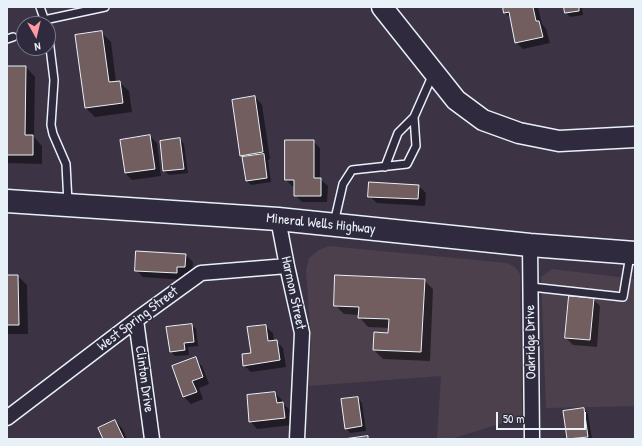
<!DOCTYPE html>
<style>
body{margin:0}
#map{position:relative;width:642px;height:446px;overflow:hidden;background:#3c3444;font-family:"Patrick Hand",sans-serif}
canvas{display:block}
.frame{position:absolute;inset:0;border:8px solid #e8f1f8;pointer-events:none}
.north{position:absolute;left:16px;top:16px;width:40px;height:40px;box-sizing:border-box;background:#2f2a3d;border:1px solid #797a88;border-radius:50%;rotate:172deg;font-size:11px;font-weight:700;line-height:16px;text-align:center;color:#e8f1f8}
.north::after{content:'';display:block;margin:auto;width:14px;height:18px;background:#ff9aa2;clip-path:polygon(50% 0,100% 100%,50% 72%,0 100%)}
.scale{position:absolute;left:496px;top:412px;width:90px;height:18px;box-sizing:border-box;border:2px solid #e8f1f8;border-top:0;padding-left:5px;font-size:12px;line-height:14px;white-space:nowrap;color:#e8f1f8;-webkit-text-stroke:3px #2f2a3d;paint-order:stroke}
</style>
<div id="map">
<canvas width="642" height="446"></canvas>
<div class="frame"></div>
<div class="north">N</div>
<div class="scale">50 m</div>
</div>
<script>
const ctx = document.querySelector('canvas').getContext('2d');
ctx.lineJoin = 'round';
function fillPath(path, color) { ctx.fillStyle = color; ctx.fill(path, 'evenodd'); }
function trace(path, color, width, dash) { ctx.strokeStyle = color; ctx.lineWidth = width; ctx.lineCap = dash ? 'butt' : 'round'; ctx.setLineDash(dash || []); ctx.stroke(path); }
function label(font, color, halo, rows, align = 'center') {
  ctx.font = font + ' "Patrick Hand",sans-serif'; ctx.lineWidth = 3; ctx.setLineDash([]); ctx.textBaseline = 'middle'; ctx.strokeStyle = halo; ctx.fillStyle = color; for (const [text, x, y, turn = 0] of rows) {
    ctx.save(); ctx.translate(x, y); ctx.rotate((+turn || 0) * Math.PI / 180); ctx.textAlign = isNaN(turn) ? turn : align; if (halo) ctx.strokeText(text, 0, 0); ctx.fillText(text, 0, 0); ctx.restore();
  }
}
const built = new Path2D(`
 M329,246L507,263L515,267L520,274L522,417L451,439H437L441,376L309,386L311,339L306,271L309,258L319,250Z
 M552,269L635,279V406L546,408L541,277Z`);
const shadow = new Path2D(`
 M504,7H538L542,24L546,29L550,43L523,49L516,42L511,18L505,13Z
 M565,7H582L583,15L570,17L566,12Z
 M101,32L111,42L116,82H119L129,91L132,112L95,117L86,108Z
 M7,67H26L35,77L34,137L42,146V164L7,163Z
 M255,97L262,105L270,159L268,160L271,182L251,185L247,181L243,157L241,155Z
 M150,136L157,143L161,176L132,180L125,173L121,140Z
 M180,139L184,144L188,173L169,175L164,171Z
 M313,141L320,148V179L328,186L327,202H302L295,195V187H293L286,180Z
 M419,186L426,193L425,206L377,203L369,196Z
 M186,255L193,262L192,274L184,273L183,280L143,277L136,270Z
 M7,276H18L27,285L28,334H7Z
 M424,280L433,289L430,361L383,359L374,350L389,334L390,328L368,327L359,317V315L344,314L335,305Z
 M593,299L600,306L597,347L573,345L566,338Z
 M191,325L196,329L198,346L188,347L189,355L175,356L171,352Z
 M265,326L273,333L274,341H276L283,348L286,367L251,372L244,365L252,354Z
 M195,359L202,366L209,384L199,388L203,399L191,404L184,397L173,366Z
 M275,393L282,400V403L290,410L292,425L257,429L250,421Z
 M358,398L362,403L366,431L350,433L346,428Z
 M584,409L588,414L592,439H568L565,412Z
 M115,421L122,428L127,439H104Z`);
const building = new Path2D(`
 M503,7H533L536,21H539L543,37L515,43L509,12L504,13Z
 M564,7H579V11L565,13Z
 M102,31L109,82L120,81L123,103L85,108L75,35Z
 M7,66H26L25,135H33V155H7Z
 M255,96L263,152L240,156L232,100Z
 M150,135L155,169L125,173L120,140Z
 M180,138L184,169L163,171L160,141Z
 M285,140H314V178H321V196H294V180H285Z
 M264,154L267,178L246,181L242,157Z
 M369,182L419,185L418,199L368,197Z
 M136,251L186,254L185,267H177V273L135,271Z
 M7,275H18L19,325H7Z
 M335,275L425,279L421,352L373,350L374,332L388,333L389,319L358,318L359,307L334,306Z
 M569,296L594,298L590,340L565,338Z
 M192,324L194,342L184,343L185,350L170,352L166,327Z
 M266,325L268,341L277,340L280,360L243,366L242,354L251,353L247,327Z
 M196,357L203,377L192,381L197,392L183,397L172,366Z
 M275,392L277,403L283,402L285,418L249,422L247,395Z
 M358,397L362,426L345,429L341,399Z
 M584,408L588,437L567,439L563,411Z
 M115,420L124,439H103L98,428Z
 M368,436V439H344Z`);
const lane = new Path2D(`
 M40,7L46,24
 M44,20L105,7
 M48,31L54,80L51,125L53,134L66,164L68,203
 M7,39L13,37
 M385,167L398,133L414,117L433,74
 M334,223L343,184L352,170L407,164L416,146L414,117
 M531,287L623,297L630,255`);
const street = new Path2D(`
 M278,219L287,266L302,333L297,439
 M530,245L532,439
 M136,320L152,439
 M7,418L136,320L201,273L287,266`);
const secondary = new Path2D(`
 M382,7L456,100L483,120L519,133L559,141L635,137`);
const primary = new Path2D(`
 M7,201L278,219L530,245L635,253`);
const streetNames = [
 ["Mineral Wells Highway",321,224,6],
 ["Harmon Street",293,293,78],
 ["West Spring Street",138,319,-37],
 ["Oakridge Drive",531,342,-91],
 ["Clinton Drive",144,379,82]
];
fillPath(built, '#4c404c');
fillPath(shadow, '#0007');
fillPath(building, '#725d5f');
trace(building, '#e8f1f8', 1);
trace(lane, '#e8f1f8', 10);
trace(street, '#e8f1f8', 17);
trace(secondary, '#e8f1f8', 23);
trace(primary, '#e8f1f8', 25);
trace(lane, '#2f2a3d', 7);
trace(street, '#2f2a3d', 14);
trace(secondary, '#2f2a3d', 20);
trace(primary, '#2f2a3d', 22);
label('14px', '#e8f1f8', '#2f2a3d', streetNames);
</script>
